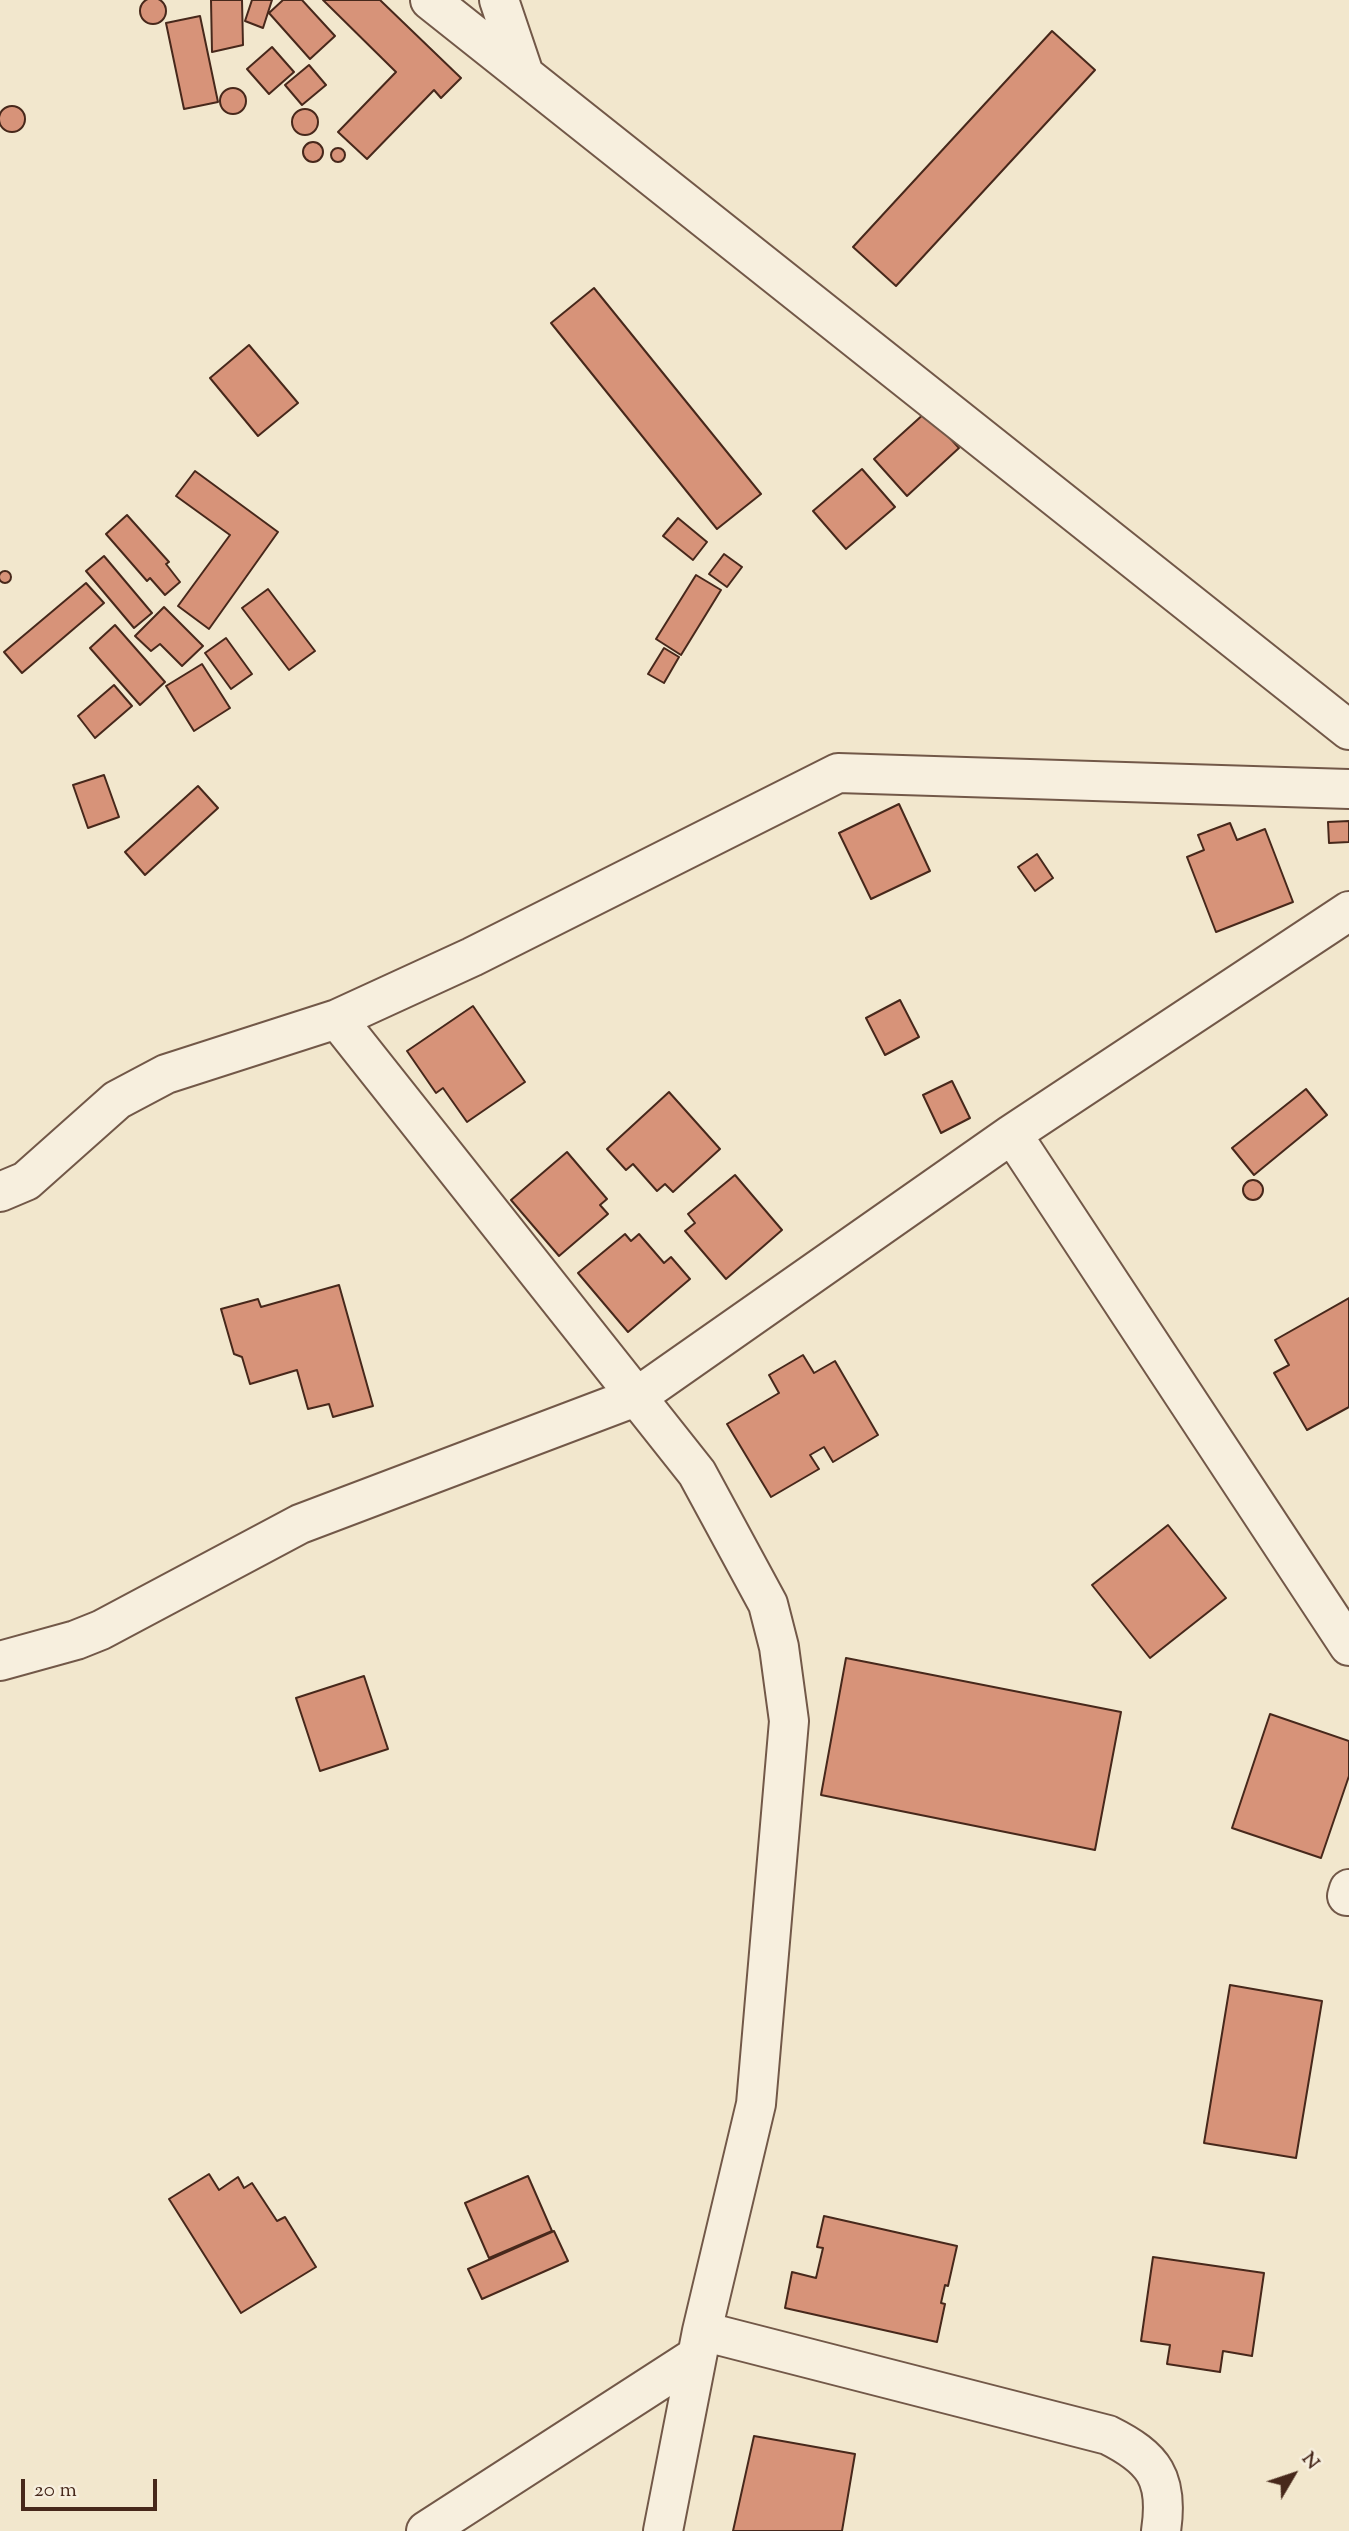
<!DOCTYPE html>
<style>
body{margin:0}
#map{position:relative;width:1349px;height:2531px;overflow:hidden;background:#f2e7cd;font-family:"Sorts Mill Goudy",serif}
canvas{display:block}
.north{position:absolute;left:1258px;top:2440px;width:70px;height:70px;-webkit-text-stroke:5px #f7efde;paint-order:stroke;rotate:51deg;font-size:19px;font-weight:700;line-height:28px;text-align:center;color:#47281b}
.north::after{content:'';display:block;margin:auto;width:24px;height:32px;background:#47281b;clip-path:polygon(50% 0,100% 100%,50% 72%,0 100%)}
.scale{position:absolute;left:21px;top:2479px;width:136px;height:32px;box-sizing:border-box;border:4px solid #47281b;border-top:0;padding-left:9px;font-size:21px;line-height:24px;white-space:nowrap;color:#47281b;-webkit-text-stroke:5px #f7efde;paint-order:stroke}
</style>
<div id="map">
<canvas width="1349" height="2531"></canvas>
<div class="north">N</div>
<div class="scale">20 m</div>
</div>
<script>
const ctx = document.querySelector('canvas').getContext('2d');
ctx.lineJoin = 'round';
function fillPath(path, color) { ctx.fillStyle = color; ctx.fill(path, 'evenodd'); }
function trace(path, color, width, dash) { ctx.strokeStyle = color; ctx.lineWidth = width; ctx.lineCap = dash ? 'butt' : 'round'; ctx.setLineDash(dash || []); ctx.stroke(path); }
const building = new Path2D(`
 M140 11a13 13 0 1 1 26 0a13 13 0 1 1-26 0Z
 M211,0H242L243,45L212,52Z
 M252,0H272L263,28L245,21Z
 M283,0H302L335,36L310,59L269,13Z
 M323,0H380L461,78L441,98L434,90L367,159L338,132L396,72Z
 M200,16L218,102L184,109L166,23Z
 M1052,31L1095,70L896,286L853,247Z
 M272,47L294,72L269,94L247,69Z
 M309,65L326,85L302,105L285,85Z
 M220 101a13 13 0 1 1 26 0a13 13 0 1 1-26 0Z
 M-1 119a13 13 0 1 1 26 0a13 13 0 1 1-26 0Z
 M292 122a13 13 0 1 1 26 0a13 13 0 1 1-26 0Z
 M303 152a10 10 0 1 1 20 0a10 10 0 1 1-20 0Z
 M331 155a7 7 0 1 1 14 0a7 7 0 1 1-14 0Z
 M594,288L761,494L717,529L551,323Z
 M249,345L298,403L258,436L210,378Z
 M926,412L959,448L907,496L874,459Z
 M862,469L895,507L846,549L813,511Z
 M195,471L278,532L209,629L178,606L230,535L176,496Z
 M127,515L169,562L166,564L180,582L165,595L150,578L147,581L106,534Z
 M678,518L707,542L693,560L663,536Z
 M724,554L742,567L727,587L709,574Z
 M104,556L152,613L134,628L86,571Z
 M-1 577a6 6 0 1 1 12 0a6 6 0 1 1-12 0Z
 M696,575L721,590L681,655L656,639Z
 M86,583L104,603L22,673L4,652Z
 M268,589L315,651L289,670L242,608Z
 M164,607L203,646L182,666L160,644L151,651L135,636Z
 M115,625L165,682L140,705L90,648Z
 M226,638L252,674L231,689L205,653Z
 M664,648L679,657L664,683L648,674Z
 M202,664L230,708L194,731L166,686Z
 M114,685L132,706L95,738L78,716Z
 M104,775L119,817L88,828L73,785Z
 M198,786L218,808L145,875L125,852Z
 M899,804L930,871L871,899L839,833Z
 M1349,821V842L1329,843L1328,822Z
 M1230,823L1237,840L1265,829L1293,902L1216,932L1187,857L1204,850L1198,835Z
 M1037,854L1053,878L1035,891L1018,867Z
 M900,1000L919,1037L885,1055L866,1018Z
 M473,1006L525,1082L467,1122L443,1088L436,1093L407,1051Z
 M952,1081L970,1118L941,1133L923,1095Z
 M1306,1089L1327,1115L1254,1175L1232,1148Z
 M669,1092L720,1149L673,1192L665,1184L657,1191L633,1164L626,1170L607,1149Z
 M567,1152L607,1199L600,1205L608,1214L559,1256L511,1200Z
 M735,1175L782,1230L726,1279L685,1231L695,1223L688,1214Z
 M1243 1190a10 10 0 1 1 20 0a10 10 0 1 1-20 0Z
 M625,1234L631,1241L639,1234L664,1263L671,1257L690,1279L628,1332L578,1273Z
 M339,1285L373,1406L333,1417L329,1404L308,1409L297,1370L250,1384L242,1357L234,1354L221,1309L258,1299L261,1307Z
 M1349,1298V1407L1307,1430L1274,1373L1289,1365L1275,1340Z
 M803,1355L814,1373L835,1361L878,1435L833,1462L824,1447L810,1455L819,1469L771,1497L727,1424L779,1393L769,1375Z
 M1168,1525L1226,1598L1150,1658L1092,1585Z
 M846,1658L1121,1712L1095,1850L821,1795Z
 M364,1676L388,1749L320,1771L296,1698Z
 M1270,1714L1349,1741V1776L1321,1858L1232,1828Z
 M1230,1985L1322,2001L1296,2158L1204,2143Z
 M209,2174L219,2190L238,2177L244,2188L252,2183L277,2221L285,2217L316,2267L241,2313L169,2199Z
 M528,2176L552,2231L489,2258L465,2203Z
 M824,2216L957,2246L948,2286L945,2285L941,2303L945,2304L937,2342L785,2308L792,2272L816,2278L823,2248L817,2247Z
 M554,2231L568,2261L482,2299L468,2269Z
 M1153,2257L1264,2273L1252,2356L1223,2351L1220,2372L1167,2364L1170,2345L1141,2341Z
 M754,2436L855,2454L842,2531H733Z`);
const minor = new Path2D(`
 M430,0L1349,730
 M499,0L524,74
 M337,1019L697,1473L768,1604L779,1647L789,1721L756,2104L702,2331L663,2531
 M1012,1134L1349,1646
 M0,1192L26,1181L117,1100L166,1074L337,1019L472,957L838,773L1349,789
 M0,1661L76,1640L101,1630L300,1524L638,1396L1012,1134L1349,911
 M1347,1896L1349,1889
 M702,2331L1108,2435C1154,2458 1169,2478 1161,2531
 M426,2531L697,2356`);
fillPath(building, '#d79379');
trace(building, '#47281b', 2);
trace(minor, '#725848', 42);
trace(minor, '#f7efde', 38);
</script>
